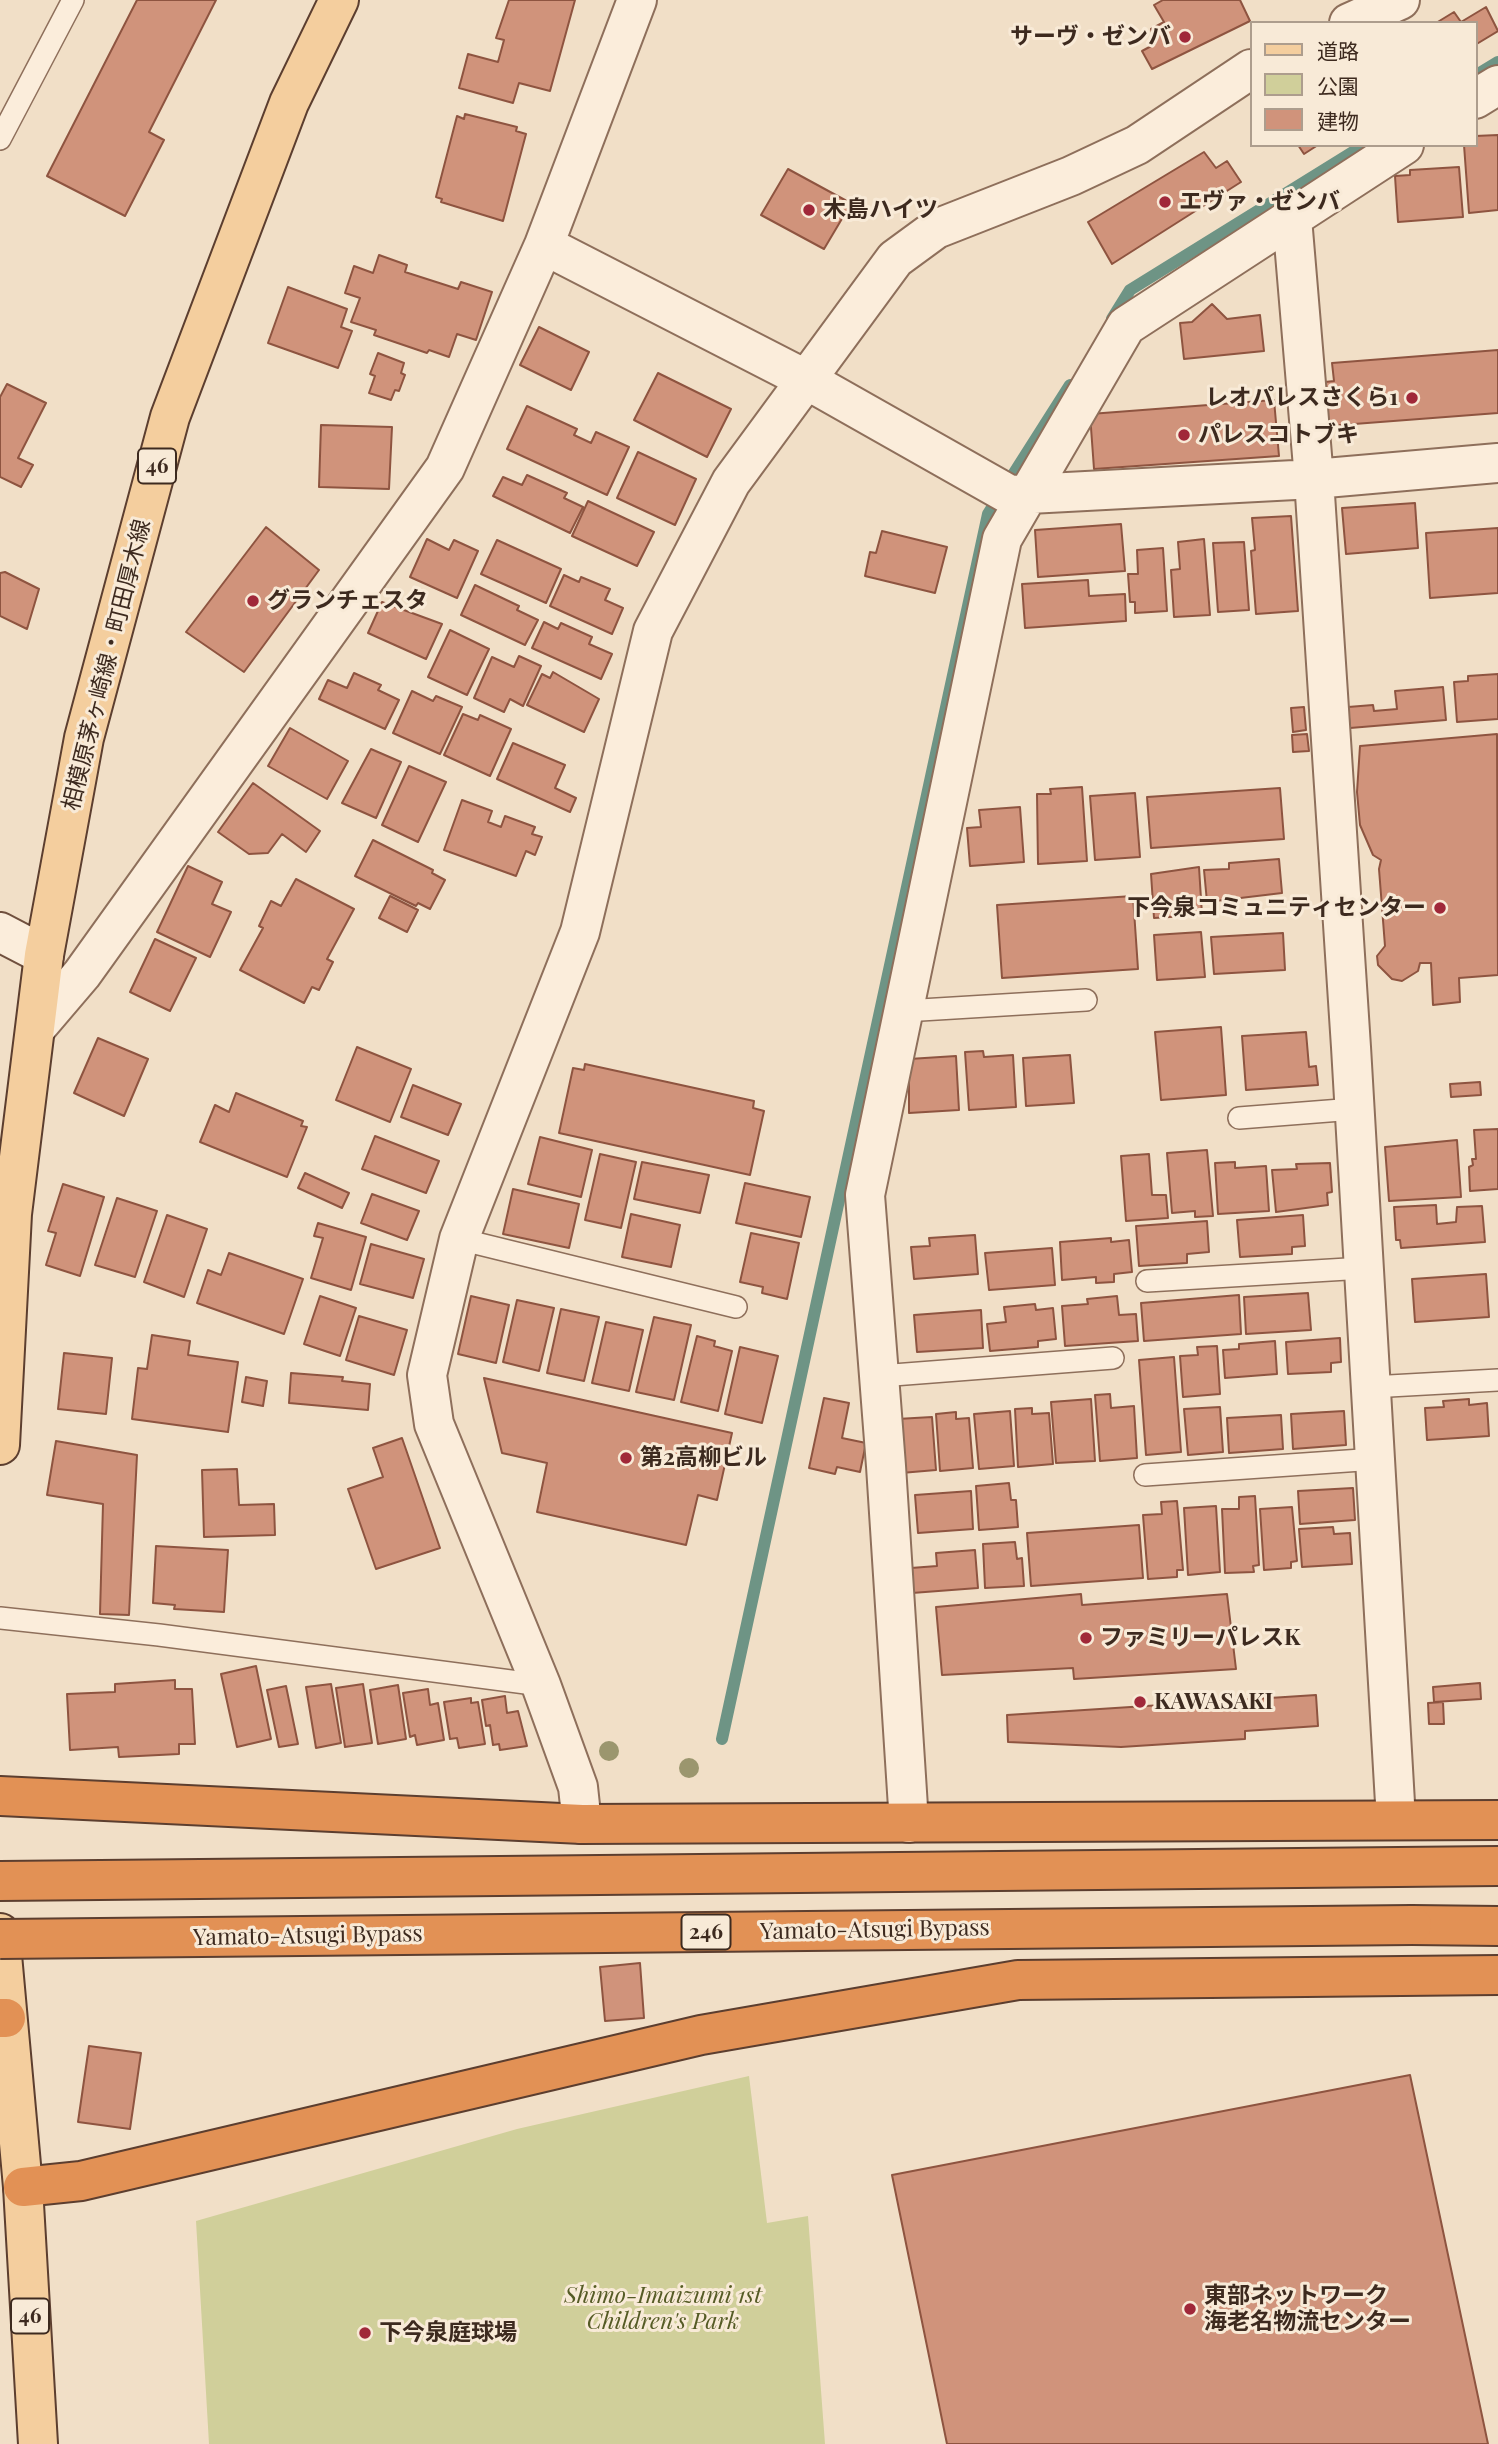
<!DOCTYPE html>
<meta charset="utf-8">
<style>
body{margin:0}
#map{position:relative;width:1498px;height:2444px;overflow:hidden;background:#f1dfc7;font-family:"Playfair Display","Noto Sans JP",serif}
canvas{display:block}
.legend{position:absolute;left:1250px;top:21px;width:228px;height:126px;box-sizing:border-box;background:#f8ead7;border:2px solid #ad9d8d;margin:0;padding:9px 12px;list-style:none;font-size:21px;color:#3d2a1f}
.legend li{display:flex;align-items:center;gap:14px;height:35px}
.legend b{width:35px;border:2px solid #ad9d8d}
</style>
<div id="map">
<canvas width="1498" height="2444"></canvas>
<ul class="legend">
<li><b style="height:9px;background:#f4ce9e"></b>道路</li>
<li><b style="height:19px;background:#d0cf9a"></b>公園</li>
<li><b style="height:19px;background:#d0937b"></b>建物</li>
</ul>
</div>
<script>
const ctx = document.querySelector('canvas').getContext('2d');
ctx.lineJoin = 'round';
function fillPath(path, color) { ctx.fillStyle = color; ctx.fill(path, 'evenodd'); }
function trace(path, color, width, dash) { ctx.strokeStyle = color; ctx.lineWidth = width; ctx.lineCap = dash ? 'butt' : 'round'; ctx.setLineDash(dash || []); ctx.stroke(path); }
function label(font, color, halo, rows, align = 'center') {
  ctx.font = font + ' "Playfair Display","Noto Sans JP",serif'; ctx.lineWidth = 6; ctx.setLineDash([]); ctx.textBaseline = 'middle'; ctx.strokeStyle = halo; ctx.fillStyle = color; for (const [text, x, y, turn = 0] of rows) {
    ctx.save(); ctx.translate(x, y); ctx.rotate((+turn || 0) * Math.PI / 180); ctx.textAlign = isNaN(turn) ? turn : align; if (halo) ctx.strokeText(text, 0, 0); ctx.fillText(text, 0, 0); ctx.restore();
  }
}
const green = new Path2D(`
 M749,2076L767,2223L808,2216L825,2444H209L196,2221L517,2129Z`);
const stream = new Path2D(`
 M1475,76L1498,62
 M1112,319L1130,290L1364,145
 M722,1739L988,514L1070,385`);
const building = new Path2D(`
 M137,0H216L149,132L164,140L125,216L47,176Z
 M509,0H575L550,91L519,83L513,103L459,88L468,54L498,62L504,40L496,38Z
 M1163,0H1240L1250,21L1152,69L1142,51L1155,44L1151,29L1164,22L1154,5Z
 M1486,7L1498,31L1475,45V23H1436L1454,12L1461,22Z
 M465,114L517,127L516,131L526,134L503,221L441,202L442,199L436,197L457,116L464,119Z
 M1498,135V210L1469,213L1464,145H1475V136Z
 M1298,145H1318L1304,154Z
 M1204,152L1216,168L1227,161L1241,182L1112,264L1088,222Z
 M1459,167L1463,217L1398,222L1395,176L1410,175V170Z
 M788,169L856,206L849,221L843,217L824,249L761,215Z
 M379,255L407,265L405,272L458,289L461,282L492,292L476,340L457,334L449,357L429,350L427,353L374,335L376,330L351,322L360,298L345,293L354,266L373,273Z
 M288,287L347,309L341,327L352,331L338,368L268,343Z
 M1212,304L1227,319L1260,315L1264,351L1184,359L1180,323L1192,322Z
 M539,327L589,352L571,390L520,365Z
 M1498,350V413L1328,426L1325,382L1334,381L1332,363Z
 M378,353L404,363L401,373L405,375L399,391L395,390L391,400L369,393L375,376L370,374Z
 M658,373L731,409L707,457L634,420Z
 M7,384L46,403L18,458L33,465L21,487L0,477V397Z
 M1274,400L1279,456L1094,469L1090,414Z
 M527,406L577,429L574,435L591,443L596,432L629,447L607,495L507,449Z
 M321,425L392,427L389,489L319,487Z
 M638,452L696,479L675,525L617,498Z
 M527,475L567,493L564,498L583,507L570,533L493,496L503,477L522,485Z
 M588,501L654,532L637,566L572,536Z
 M1415,503L1418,548L1346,554L1342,508Z
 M1291,516L1298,611L1256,614L1251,551L1255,550L1252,518Z
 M1121,524L1125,571L1038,577L1035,530Z
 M266,527L319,570L244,672L186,632Z
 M1498,528V593L1430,598L1426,533Z
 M882,531L947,547L935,593L865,576L870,552L876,553Z
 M427,539L449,550L454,540L478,551L457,598L410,577Z
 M1204,539L1210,615L1174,617L1171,570L1180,569L1178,542Z
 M497,540L561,569L546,603L481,574Z
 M1244,542L1249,610L1218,612L1213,543Z
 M1163,548L1167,611L1135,613V602H1130L1128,574H1138L1137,550Z
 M5,572L39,589L27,629L0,616V573Z
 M564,575L579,582L581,577L610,589L605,600L623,608L612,634L550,606Z
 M1088,580L1089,596L1125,594L1126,621L1025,628L1022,584Z
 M475,585L519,606L517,610L538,620L525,645L461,615Z
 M382,602L442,624L426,659L368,633Z
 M544,622L558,629L561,623L592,637L589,644L612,654L601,679L532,648Z
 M450,630L489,649L467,695L428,677Z
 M519,656L541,666L523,706L510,699L504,712L474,698L492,657L514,667Z
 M553,672L599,699L584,732L527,705L542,674L550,678Z
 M354,673L381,685L378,690L399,700L385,729L319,699L328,680L347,688Z
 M1498,674V719L1457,722L1454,682L1468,681V676Z
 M1443,687L1446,720L1350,728L1348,707L1373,705L1374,711L1397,709L1395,691Z
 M412,691L433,701L436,696L462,707L440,754L393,733Z
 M1304,707L1306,730L1293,732L1291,708Z
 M463,714L478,720L480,715L511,729L490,776L444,755Z
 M290,728L348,761L327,799L268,766Z
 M1307,734L1309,751L1293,752L1292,735Z
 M1497,734L1498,975L1459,978L1460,1002L1433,1005L1431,963H1420L1418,971L1402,981L1392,979L1378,965L1377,956L1385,946L1379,869L1381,860L1373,855L1360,825L1357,792L1360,746Z
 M513,743L565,765L555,788L576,798L570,812L497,779Z
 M371,749L401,762L376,818L342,803Z
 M409,766L446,782L418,842L382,825Z
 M253,783L320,831L306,852L282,834L268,853L249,854L218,832Z
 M1082,787L1087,861L1038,864L1037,794H1051L1050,789Z
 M1280,788L1284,839L1151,848L1147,797Z
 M1135,793L1140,857L1095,860L1090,796Z
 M462,800L492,811L488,822L501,827L505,816L535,827L532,834L542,837L535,855L526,851L516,876L444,850Z
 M1020,807L1024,862L970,866L967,828L981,827L979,810Z
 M373,840L433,870L432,873L445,880L430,909L418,903L416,906L355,876Z
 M1279,859L1282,893L1207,902L1204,870L1229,869V863Z
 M188,866L222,882L212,904L231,912L210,957L157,932Z
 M1199,867L1202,915L1154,918L1151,874Z
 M296,879L354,909L327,959L333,962L319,990L312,987L304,1003L240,970L263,928L259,926L271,901L281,906Z
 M390,896L418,910L407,932L379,918Z
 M1133,896L1138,969L1002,978L997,905Z
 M1201,932L1205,977L1157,980L1154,935Z
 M1283,933L1285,970L1214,974L1211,937Z
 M155,939L196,958L170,1011L130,992Z
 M1221,1027L1226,1095L1161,1100L1155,1032Z
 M1306,1032L1309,1067L1316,1066L1318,1085L1246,1090L1242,1036Z
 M98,1038L148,1059L124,1116L74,1093Z
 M357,1047L411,1069L390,1122L336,1100Z
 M983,1051L984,1057L1013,1055L1016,1107L969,1110L965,1052Z
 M1070,1055L1074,1103L1026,1106L1023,1058Z
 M956,1056L959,1110L909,1113V1059Z
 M585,1064L754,1101L753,1108L764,1111L750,1175L559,1133L573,1068L584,1070Z
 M1480,1082L1481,1095L1451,1097L1450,1084Z
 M413,1085L461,1104L448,1135L401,1117Z
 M236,1093L303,1121L301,1126L307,1127L287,1177L200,1142L215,1105L229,1112Z
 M1498,1129V1189L1470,1191L1469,1167L1473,1165L1472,1159H1476L1474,1130Z
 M375,1136L439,1161L426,1193L362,1169Z
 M540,1137L592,1150L581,1197L528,1184Z
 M1457,1140L1461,1197L1389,1201L1385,1147Z
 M1207,1150L1213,1216L1195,1217V1211L1172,1213L1167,1153Z
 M600,1154L636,1162L621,1228L585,1220Z
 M1149,1154L1152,1195H1166L1168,1218L1126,1221L1121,1156Z
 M642,1162L709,1175L700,1213L634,1199Z
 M1235,1162V1168L1266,1166L1269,1211L1218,1214L1215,1163Z
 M1330,1163L1332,1192L1327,1193L1328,1205L1276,1212L1272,1170L1297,1169L1296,1164Z
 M305,1173L349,1193L342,1208L298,1188Z
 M745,1183L810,1197L801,1237L736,1223Z
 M63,1184L104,1197L80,1276L46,1265L56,1233L48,1231Z
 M513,1189L579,1204L569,1248L503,1234Z
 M372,1194L419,1211L407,1240L361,1223Z
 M117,1198L157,1211L135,1277L95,1265Z
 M1436,1205L1437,1224L1456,1222L1457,1207L1482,1206L1485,1242L1401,1248L1400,1240H1396L1394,1207Z
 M631,1214L680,1225L671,1267L622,1257Z
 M167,1215L207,1229L184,1297L144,1282Z
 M1303,1215L1305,1246L1292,1247V1254L1240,1257L1237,1220Z
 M1207,1221L1209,1252L1187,1254V1263L1139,1266L1136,1226Z
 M318,1223L366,1237L351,1290L311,1278L323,1238L314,1236Z
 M751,1233L799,1243L787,1299L762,1293L763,1287L740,1282Z
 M975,1235L978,1274L914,1279L911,1247L930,1246L929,1238Z
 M1111,1238V1242L1129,1240L1132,1272L1114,1274V1282L1096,1283V1277L1062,1280L1060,1242Z
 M371,1244L424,1259L413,1298L360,1284Z
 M1052,1248L1055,1285L989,1290L985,1253Z
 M229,1253L303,1279L284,1334L197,1303L208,1270L221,1275Z
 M1486,1274L1489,1317L1415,1322L1412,1279Z
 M1308,1293L1311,1330L1246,1334L1244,1297Z
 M1239,1295L1241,1334L1144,1341L1141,1303Z
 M320,1296L356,1308L340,1356L304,1344Z
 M471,1296L509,1305L496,1363L458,1354Z
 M1117,1296L1119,1315L1136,1314L1138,1341L1065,1346L1062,1306L1088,1304L1087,1299Z
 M517,1300L554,1308L539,1371L503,1362Z
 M1035,1304L1036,1310L1053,1308L1056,1339L1038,1341V1347L990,1351L987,1324L1006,1322L1004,1307Z
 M561,1309L599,1317L584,1381L547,1373Z
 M981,1310L983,1348L917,1352L914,1315Z
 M359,1316L407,1330L394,1375L346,1360Z
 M654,1317L691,1325L674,1400L636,1392Z
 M606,1322L643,1330L629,1391L592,1383Z
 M152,1335L190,1341L188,1355L238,1362L228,1432L132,1419L138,1368L147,1369Z
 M697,1336L715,1341L714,1346L732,1351L718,1411L681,1402Z
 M1340,1338L1341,1362L1331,1363V1372L1288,1374L1286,1342Z
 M1275,1341L1277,1374L1225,1378L1223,1350L1239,1349V1344Z
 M1217,1346L1220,1394L1183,1397L1180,1356L1198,1355L1197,1347Z
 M740,1347L778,1356L762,1423L725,1414Z
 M64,1353L112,1358L106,1414L58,1409Z
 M1174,1357L1181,1452L1146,1455L1139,1360Z
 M291,1373L343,1377L342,1381L370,1384L368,1410L289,1403Z
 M246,1377L267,1381L263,1406L242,1402Z
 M484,1378L732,1433L717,1500L698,1495L686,1545L537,1512L547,1463L502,1453Z
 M1110,1394L1111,1408L1134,1406L1137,1458L1100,1461L1095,1395Z
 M824,1398L849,1403L842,1438L866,1443L860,1472L837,1467L835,1474L809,1468Z
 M1091,1399L1095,1461L1056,1463L1051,1402Z
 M1469,1399V1405L1487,1403L1489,1436L1427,1440L1425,1408L1444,1407L1443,1401Z
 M1220,1407L1223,1452L1188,1455L1184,1409Z
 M1032,1408V1414L1049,1413L1053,1464L1018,1467L1015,1409Z
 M1010,1411L1014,1466L979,1469L974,1414Z
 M1344,1411L1346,1445L1293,1449L1291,1414Z
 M956,1412V1419L969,1418L973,1468L940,1471L936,1414Z
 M1281,1415L1283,1449L1229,1453L1227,1418Z
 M932,1417L936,1470L901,1473L897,1419Z
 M402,1438L440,1548L376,1569L348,1489L383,1477L373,1448Z
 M56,1441L137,1455L129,1615L100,1614L103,1504L47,1495Z
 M237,1469L239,1505L274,1504L275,1535L204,1537L202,1470Z
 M1009,1483L1011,1500H1016L1018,1527L979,1530L976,1486Z
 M1353,1488L1355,1520L1300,1524L1298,1491Z
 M971,1491L973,1529L918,1533L915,1495Z
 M1255,1496L1259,1565L1253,1566L1254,1572L1225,1573L1222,1509H1239V1497Z
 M1177,1501L1183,1570H1177V1577L1148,1579L1143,1515L1162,1514L1161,1502Z
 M1216,1506L1220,1572L1188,1575L1184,1508Z
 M1292,1507L1297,1561L1291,1562V1568L1264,1570L1260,1509Z
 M1139,1525L1143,1578L1031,1586L1027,1533Z
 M1333,1527L1334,1534L1350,1533L1352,1564L1302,1567L1299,1529Z
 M1015,1542L1017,1559L1022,1558L1024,1586L985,1588L983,1544Z
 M156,1546L228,1550L224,1612L174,1609L175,1605L153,1603Z
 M975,1550L978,1588L912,1593L911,1568L937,1566L936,1553Z
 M1081,1594L1082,1605L1227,1594L1236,1669L1074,1679L1073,1668L942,1675L936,1607Z
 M256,1666L271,1739L237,1747L221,1674Z
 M175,1680V1689H192L195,1744H179V1754L119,1757L118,1747L70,1750L67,1694L115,1692V1684Z
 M1480,1683L1481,1699L1434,1702L1433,1687Z
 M331,1684L341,1743L316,1748L306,1687Z
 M363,1684L372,1743L345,1747L336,1688Z
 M398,1685L406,1739L378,1744L370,1690Z
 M286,1686L298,1744L279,1747L267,1690Z
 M428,1689L430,1705L438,1703L444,1740L417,1745L415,1735L410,1737L403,1693Z
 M1316,1695L1318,1726L1245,1731V1739L1121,1747L1008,1742L1007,1715Z
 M505,1696L507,1713L518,1711L527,1746L500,1750L499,1744L493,1745L490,1725L486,1726L482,1700Z
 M471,1698V1703L478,1702L485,1744L459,1748L457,1738L450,1739L444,1702Z
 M1443,1702L1444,1724H1429L1428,1703Z
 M640,1963L644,2018L605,2021L600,1967Z
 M89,2046L141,2053L130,2129L78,2122Z
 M1410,2075L1488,2444H947L892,2175Z`);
const lane = new Path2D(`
 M0,139L73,0
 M904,1011L1086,1000
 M1239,1118L1354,1109
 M459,1239L736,1307
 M1147,1281L1364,1268
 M880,1376L1113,1358
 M1371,1387L1498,1380
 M1145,1475L1376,1459
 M0,1618L159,1635L541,1685`);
const street = new Path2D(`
 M1349,23L1400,0
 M1475,99L1498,85
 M1292,218L1314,479L1351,1047L1396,1820
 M544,245L805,379L1010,495L1314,479L1498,463
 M36,1028L82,974L445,468L544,245L637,0
 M909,1823L886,1466L865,1195L1002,539L1126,326L1404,145
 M582,1824L578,1787L541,1685L434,1424L427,1375L459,1239L580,932L653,631L731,482L895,259L936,229L1071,176L1137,145L1251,69`);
const secondary = new Path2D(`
 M0,932L44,955`);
const primary = new Path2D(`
 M0,1445L12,1214L44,955L84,738L170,417L289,103L339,0
 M0,1933L23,2187L38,2444`);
const highway = new Path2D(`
 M0,1796L582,1824L1498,1820
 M0,1881L1498,1866
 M1412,1925L1498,1926
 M0,2018H6
 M23,2187L81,2181L701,2035L1018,1980L1498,1975`);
const highwayBridge = new Path2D(`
 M0,1939L1412,1925`);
const trees = [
 [609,1751],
 [689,1768]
];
const markers = [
 [1185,37,7,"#a02839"],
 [1165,202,7,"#a02839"],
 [809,210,7,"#a02839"],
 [1412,398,7,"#a02839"],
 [1184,435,7,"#a02839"],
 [253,601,7,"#a02839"],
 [1440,908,7,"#a02839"],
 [626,1458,7,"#a02839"],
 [1086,1638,7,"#a02839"],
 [1140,1702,7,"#a02839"],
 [1190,2309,7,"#a02839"],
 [365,2333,7,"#a02839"]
];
const shields = [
 [157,466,38],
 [706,1932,49],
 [30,2316,38]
];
const shieldNames = [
 ["46",157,466],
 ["246",706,1932],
 ["46",30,2316]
];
const poiNames = [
 ["サーヴ・ゼンバ",1171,37,"right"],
 ["エヴァ・ゼンバ",1179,202],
 ["木島ハイツ",823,210],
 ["レオパレスさくら1",1398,398,"right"],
 ["パレスコトブキ",1198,435],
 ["グランチェスタ",267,601],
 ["下今泉コミュニティセンター",1426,908,"right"],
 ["第2高柳ビル",640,1458],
 ["ファミリーパレスK",1100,1638],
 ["KAWASAKI",1154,1702],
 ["東部ネットワーク",1204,2296],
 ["海老名物流センター",1204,2322],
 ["下今泉庭球場",379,2333]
];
const streetNames = [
 ["相模原茅ヶ崎線・町田厚木線",107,665,-76],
 ["Yamato-Atsugi Bypass",875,1930,-1],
 ["Yamato-Atsugi Bypass",308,1936,-1]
];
const parkNames = [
 ["Shimo-Imaizumi 1st",663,2296],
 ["Children's Park",663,2322]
];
fillPath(green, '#d0cf9a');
trace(stream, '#6e9485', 12);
fillPath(building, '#d0937b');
trace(building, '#8e5440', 2);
trace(lane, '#8e6f5b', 24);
trace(street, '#8e6f5b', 42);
trace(secondary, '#70503e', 42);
trace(primary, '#5c3e2f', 42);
trace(highway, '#5c3e2f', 42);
trace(lane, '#fbeddb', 21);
trace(street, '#fbeddb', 38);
trace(secondary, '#fbeddb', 38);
trace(primary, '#f4ce9e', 38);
trace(highway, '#e29155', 38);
trace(highwayBridge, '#5c3e2f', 42, []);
trace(highwayBridge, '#e29155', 38);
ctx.fillStyle = '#9b966e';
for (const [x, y] of trees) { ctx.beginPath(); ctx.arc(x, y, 10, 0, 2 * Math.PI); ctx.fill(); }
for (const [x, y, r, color] of markers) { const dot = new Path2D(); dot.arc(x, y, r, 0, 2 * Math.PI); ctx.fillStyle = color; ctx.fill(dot); trace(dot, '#f8ead7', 2.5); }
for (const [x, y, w] of shields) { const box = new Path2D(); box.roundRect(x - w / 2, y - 17.5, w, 35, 5); ctx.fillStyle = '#f8ead7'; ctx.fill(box); trace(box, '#3d2a1f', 2); }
label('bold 21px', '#3d2a1f', null, shieldNames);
label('bold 23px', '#3d2a1f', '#f8ead7', poiNames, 'left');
label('23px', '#3d2a1f', '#f8ead7', streetNames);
label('italic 23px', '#555b25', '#f8ead7', parkNames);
</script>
